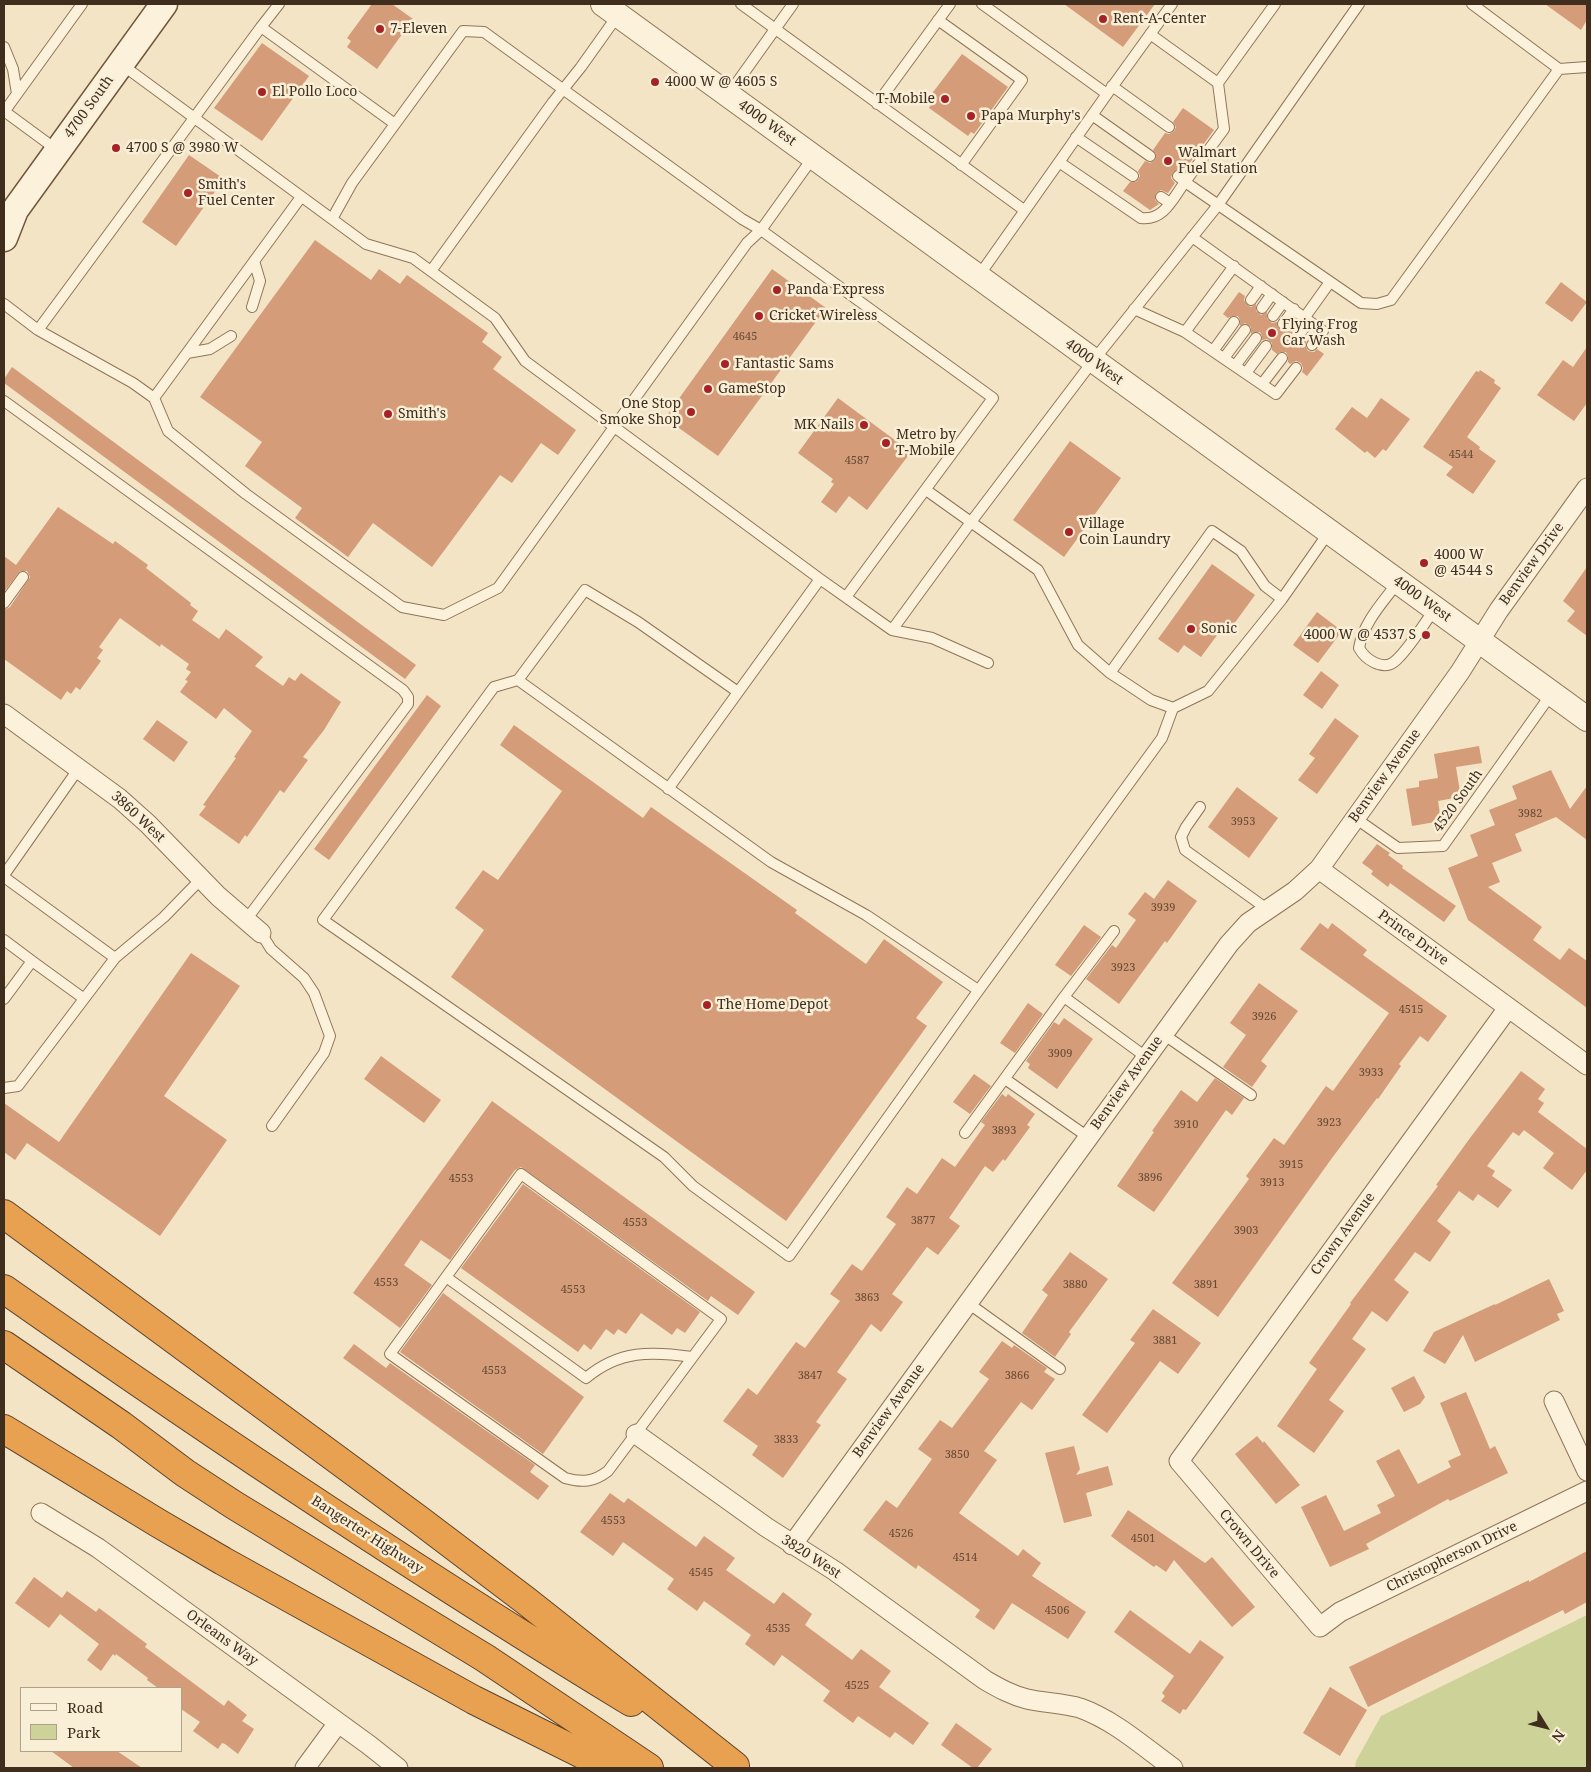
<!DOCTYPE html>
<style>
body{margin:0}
#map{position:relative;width:1591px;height:1772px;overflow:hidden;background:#f2e4c5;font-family:"Noto Serif",serif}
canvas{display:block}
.frame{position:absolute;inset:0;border:5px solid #3f2d1e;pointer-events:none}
.legend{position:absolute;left:20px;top:1687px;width:162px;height:65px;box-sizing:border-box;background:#f9eed6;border:1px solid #afa18c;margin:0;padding:6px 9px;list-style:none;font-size:15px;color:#3f2d1e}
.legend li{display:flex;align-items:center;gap:10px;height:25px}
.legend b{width:25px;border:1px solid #afa18c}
.north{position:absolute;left:1521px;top:1702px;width:50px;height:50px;-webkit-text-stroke:4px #f9eed6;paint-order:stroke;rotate:126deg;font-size:14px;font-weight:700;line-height:20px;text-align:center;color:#3f2d1e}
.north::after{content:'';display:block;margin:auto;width:18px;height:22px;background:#3f2d1e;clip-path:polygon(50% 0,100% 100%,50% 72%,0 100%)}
</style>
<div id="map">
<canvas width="1591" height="1772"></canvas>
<div class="frame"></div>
<ul class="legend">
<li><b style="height:6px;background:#fcf1da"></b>Road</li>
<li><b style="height:14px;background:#cdd298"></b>Park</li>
</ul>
<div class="north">N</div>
</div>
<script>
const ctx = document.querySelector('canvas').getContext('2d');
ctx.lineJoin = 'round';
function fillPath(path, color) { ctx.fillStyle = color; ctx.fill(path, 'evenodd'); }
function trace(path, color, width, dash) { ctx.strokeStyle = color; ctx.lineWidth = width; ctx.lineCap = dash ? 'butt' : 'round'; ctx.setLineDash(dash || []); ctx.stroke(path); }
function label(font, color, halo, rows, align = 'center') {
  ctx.font = font + ' "Noto Serif",serif'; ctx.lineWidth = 5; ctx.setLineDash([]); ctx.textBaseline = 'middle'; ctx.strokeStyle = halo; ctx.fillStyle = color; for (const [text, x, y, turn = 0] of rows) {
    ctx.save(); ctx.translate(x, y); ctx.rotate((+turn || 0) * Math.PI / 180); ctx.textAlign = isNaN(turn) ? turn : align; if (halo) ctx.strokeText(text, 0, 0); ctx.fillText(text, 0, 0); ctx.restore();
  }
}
const green = new Path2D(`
 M1587,1615V1768H1355L1356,1761L1381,1716Z`);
const building = new Path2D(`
 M372,4H392L413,19L377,69L347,47L351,41L347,38Z
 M1064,4H1155L1123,47Z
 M1545,4H1587V20L1581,30Z
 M262,43L309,76L262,141L214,108Z
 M962,54L1008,87L974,134L971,132L968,136L929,108L932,103L927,100Z
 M1183,108L1214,130L1183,172L1179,169L1173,172L1171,178L1175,183L1168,193L1161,190L1156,193L1155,200L1159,204L1150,210L1123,191L1130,182H1136L1138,180L1140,176L1138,171L1145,161L1150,163L1155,160L1156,154L1153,150L1165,133L1169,134L1174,131L1176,127L1173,122Z
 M189,155L224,179L176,246L142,222Z
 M315,240L371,280L379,269L400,284L407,275L488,333L482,342L502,357L493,369L576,430L558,455L541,443L512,483L500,475L432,567L373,523L348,557L295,518L302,508L245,466L262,442L200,397Z
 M772,269L826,308L718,456L665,418Z
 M1561,282L1587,302L1572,322L1545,303Z
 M1239,292L1245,296L1244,300L1247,305L1251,307L1256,304V311L1261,315L1267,312V319L1272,323L1277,322V326L1279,329L1283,331L1289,328L1293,331L1292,335L1295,340L1299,342L1304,339L1306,341V347L1308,351L1314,352L1317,349L1324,354L1307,376L1302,372L1303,368L1301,363L1296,361L1290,364L1288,362V356L1286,352H1280L1277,354L1272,350V343L1267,339L1262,340V336L1260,332H1254L1251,334V327L1245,323L1240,326V320L1238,316H1232L1228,318L1223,314Z
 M1587,347V403L1574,421L1537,395L1563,360L1573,367Z
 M12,367L416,665L405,679L4,383V379Z
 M1480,370L1495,380L1494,383L1501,388L1467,437L1480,447L1479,449L1496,461L1473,494L1446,475L1453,467L1423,447L1476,371L1479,372Z
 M838,398L911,452L867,510L849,496L836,513L821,502L834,484L831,482L833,479L798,453Z
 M1381,398L1410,419L1386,451L1383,449L1375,458L1367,451L1365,453L1335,429L1352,407L1367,418Z
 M1070,441L1121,478L1064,557L1013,520Z
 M58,507L113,544L115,541L148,565L146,568L191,603L190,605L198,611L192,620L219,639L226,629L263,657L255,666L283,686L289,677L295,681L301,673L341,702L324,730L303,757L308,760L284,793L280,790L247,837L245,835L239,844L199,815L206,806L203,805L236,758L234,757L252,731L224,708L216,719L180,692L188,681L185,680L191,672L186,669L189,664L161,644L160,647L120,618L99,647L103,650L97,658L101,661L80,690L76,687L71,694L67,691L61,700L4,659V610L10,607L30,577L27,571H20L4,592V556L16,565Z
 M1212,564L1255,595L1231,628L1226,623L1201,657L1184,645L1178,653L1158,639Z
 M1587,567V636L1567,621L1575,611L1563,601Z
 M1317,612L1342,631L1318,663L1293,645Z
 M1321,671L1339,685L1322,709L1303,695Z
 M427,695L441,706L329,860L314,849Z
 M1335,718L1359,736L1317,794L1298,780L1315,758L1309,754Z
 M157,720L188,742L174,762L143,739Z
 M514,725L643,818L651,807L797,910L795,913L866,964L884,939L943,982L916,1018L927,1026L786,1221L451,977L484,930L455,908L483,870L498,880L562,791L500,745Z
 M1479,746L1482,763L1456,767L1460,792L1453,793L1454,798L1438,801L1441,821L1412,826L1406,789L1419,787V781L1438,778L1434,754Z
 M1551,770L1570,809L1587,786V840L1556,817L1515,834L1522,851L1492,863L1500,882L1488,887L1542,927L1533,940L1560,960L1569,948L1587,961V1008L1468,920L1448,868L1478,856L1470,835L1495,825L1489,810L1517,799L1512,786Z
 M1237,787L1278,818L1249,858L1208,827Z
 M1377,844L1390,853L1388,855L1403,866L1402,868L1456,906L1444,922L1390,883L1388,887L1371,874L1373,871L1362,863Z
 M1168,880L1197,901L1167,943L1165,941L1119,1004L1086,979L1112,945L1116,948L1136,920L1128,914L1145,892L1154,899Z
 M1320,923L1328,929L1332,923L1367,950L1363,955L1447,1016L1428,1042L1420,1036L1399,1064L1401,1066L1378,1099L1377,1098L1332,1158L1218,1317L1172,1283L1249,1179L1246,1176L1274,1138L1284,1145L1326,1086L1333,1091L1389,1013L1300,949Z
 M1084,925L1101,937L1071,976L1055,965Z
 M191,953L240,986L164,1096L227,1140L160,1236L27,1143L15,1160L4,1152V1103L59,1142Z
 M1259,983L1298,1011L1261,1061L1267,1066L1252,1087L1223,1067L1246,1035L1230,1023Z
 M1028,1003L1043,1014L1015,1053L1000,1043Z
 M1064,1018L1093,1039L1057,1089L1028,1068L1030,1064L1026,1061L1054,1022L1059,1025Z
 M381,1056L441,1100L424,1123L364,1079Z
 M1521,1071L1545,1089L1538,1099L1544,1103L1538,1112L1587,1149V1170L1572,1190L1543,1168L1554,1153L1524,1130L1519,1136L1513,1132L1487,1166L1495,1171L1492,1176L1512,1190L1498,1208L1478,1194L1473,1201L1459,1191L1437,1221L1451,1232L1430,1262L1415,1252L1394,1280L1409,1292L1387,1322L1372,1311L1352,1339L1366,1349L1329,1400L1344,1411L1314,1453L1277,1426L1317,1369L1309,1363L1351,1304L1350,1303L1438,1186L1436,1185L1470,1138Z
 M974,1074L991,1086L970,1114L953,1102Z
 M1215,1078L1244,1098L1232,1115L1226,1110L1154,1212L1117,1186L1154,1132L1152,1131L1181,1090L1197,1102Z
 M1002,1094L1006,1097L1008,1094L1035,1114L1027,1125L1030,1127L1005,1161L1003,1159L993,1172L985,1166L949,1218L960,1226L938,1255L927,1247L892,1294L903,1302L881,1332L871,1324L837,1372L847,1379L816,1422L821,1425L783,1478L752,1455L758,1446L723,1421L748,1388L757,1395L796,1342L805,1348L840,1301L830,1294L852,1264L862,1271L896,1224L886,1217L907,1187L917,1194L942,1158L955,1167L985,1125L981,1122Z
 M492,1101L755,1292L738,1315L711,1296L708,1301L521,1167L515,1170L450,1260L421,1240L404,1265L432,1285L400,1328L353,1293Z
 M523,1184L700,1312L685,1333L677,1328L672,1335L641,1313L626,1334L618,1329L614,1335L606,1329L591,1350L584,1344L578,1352L461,1268Z
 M1070,1252L1108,1279L1069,1332L1071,1334L1055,1357L1022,1333L1048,1295L1042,1290Z
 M1549,1279L1564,1311L1557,1314L1560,1320L1475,1362L1463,1335L1445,1364L1423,1351L1434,1332L1495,1304V1305Z
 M443,1293L584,1397L543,1454L400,1352Z
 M1153,1309L1201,1343L1178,1374L1160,1361L1107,1433L1082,1415L1135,1343L1130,1340Z
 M1002,1341L1012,1348L1014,1345L1047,1368L1044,1372L1055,1379L1032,1410L1021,1402L984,1451L997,1460L959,1513L1018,1556L1023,1549L1041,1563L1032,1576L1086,1612L1068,1639L1012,1603L994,1630L975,1617L980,1610L918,1565L916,1569L863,1530L886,1500L897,1508L932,1459L918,1449L940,1420L952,1428L989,1379L979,1372Z
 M354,1344L386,1368L390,1363L535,1465L530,1472L549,1486L538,1500L343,1358Z
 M1414,1376L1425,1397L1420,1404L1404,1412L1391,1388Z
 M1466,1392L1490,1449L1495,1446L1508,1473L1450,1501L1448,1499L1366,1544L1369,1549L1330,1567L1301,1507L1326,1495L1344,1531L1381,1513L1377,1505L1395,1496L1376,1461L1399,1449L1418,1484L1451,1467L1448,1461L1461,1455L1440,1403Z
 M1257,1436L1263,1443L1264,1441L1300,1485L1276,1504L1235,1454Z
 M1074,1446L1080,1469L1076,1475L1108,1466L1113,1485L1086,1493L1092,1516L1064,1523L1045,1453Z
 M610,1493L624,1503L628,1498L696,1547L704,1536L735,1558L726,1570L774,1604L783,1592L812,1614L805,1625L852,1660L861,1649L891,1671L879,1687L929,1723L913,1745L895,1732L890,1738L858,1716L853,1723L823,1701L830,1691L782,1655L774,1666L745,1644L751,1635L704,1601L697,1611L667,1589L674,1579L623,1542L613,1556L580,1532Z
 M1128,1510L1205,1563L1212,1557L1255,1607L1232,1627L1174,1560L1166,1572L1156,1565L1154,1567L1120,1543L1111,1536Z
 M1587,1551V1602L1565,1614L1563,1610L1368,1707L1349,1667L1529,1580V1582Z
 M34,1577L62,1598L67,1591L96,1612L99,1608L147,1644L145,1647L224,1706L228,1700L247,1715L242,1721L254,1729L238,1754L225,1744L222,1743L218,1749L193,1731L200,1722L181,1709V1688H158L147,1680L148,1678L116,1654L115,1656L113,1654L101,1671L87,1660L99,1644L60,1614L49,1628L15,1603Z
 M1130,1610L1190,1654L1200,1640L1224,1657L1186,1710L1183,1709L1180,1714L1161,1701L1165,1696L1162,1693L1174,1676L1114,1632Z
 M1330,1687L1367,1710L1340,1756L1303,1733Z
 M956,1723L992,1749L977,1768H973L941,1745Z
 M51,1751H117L142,1768H74Z`);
const service = new Path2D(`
 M279,4L261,27L395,124
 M741,4L1024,210
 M982,4L1107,94
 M1472,4L1559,69L1587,67
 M938,20L1022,80L961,165
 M1150,34L1218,83L1275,4
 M4,47L13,69L17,94L4,112
 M121,64L366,244L413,258L495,318L525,361L820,579L892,630L932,638L988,663
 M1218,83L1224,129L1185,182L1361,303L1377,304L1391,300L1559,69
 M1112,86L1169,127
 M17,94L82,4
 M728,95L793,4
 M877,104L950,4
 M4,111L57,150
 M1092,115L1150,156
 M1076,137L1133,176
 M1059,162L1141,218C1164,221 1173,198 1185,182L1178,176
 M1161,197L1170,203
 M332,219L352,183L463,31L484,32L742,219L761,230L993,398L846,597
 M1192,237L1323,331L1312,345
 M431,271L553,102L581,67L618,15
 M978,277L1107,94L1172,4
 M1251,300L1261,286
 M4,304L38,330L261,27
 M252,307L260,281L254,261
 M1262,308L1272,294
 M1134,309L1185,332L1276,394L1296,368
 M1273,316L1283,302
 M1305,317L1330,282
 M1283,324L1294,309
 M38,330L133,383L154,398L168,431L246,494L402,607L444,615L498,588L747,243L761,230L814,156
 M1185,332L1234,266
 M1299,335L1309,321
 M1213,351L1234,322
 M187,353L210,349L231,336
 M1224,358L1245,330
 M1235,366L1256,338
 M1246,373L1266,346
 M1262,384L1282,358
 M154,398L301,197
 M4,401L403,690L408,697V704L246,920
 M926,490L1038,570L1078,645L1110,673L1124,682L1151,700L1173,708L1208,691L1282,599L1329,532
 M1398,582C1383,602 1363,623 1359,648C1365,659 1382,671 1394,662C1408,651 1424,623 1435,609
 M4,603L23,577
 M892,630L971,522L1093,361L1218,205L1359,4
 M1110,673L1212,531L1241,551L1265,586L1282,599
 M518,680L771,862L866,915L978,990
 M738,692L638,622L585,590L518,680L494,687L323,920L664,1157L693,1186L789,1256L973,998L1162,738L1173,708
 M668,789L820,579
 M1200,807L1186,827L1181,837L1185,850L1267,909
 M1355,818L1398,848L1443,846L1552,693
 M4,875L79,768
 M4,877L115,958
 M261,933L271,949L304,978L314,993L330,1036L324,1053L272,1126
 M4,940L32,961
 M1064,997L1114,931
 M4,999L32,961L83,998
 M1163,1034L1251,1095
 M1005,1079L1088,1137
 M4,1088L18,1086L115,958L164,917L201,879
 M965,1133L1064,997L1146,1057
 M521,1174L721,1319L608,1471C594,1482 582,1483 565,1478L390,1354Z
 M446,1277L586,1378C619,1350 652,1351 692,1357
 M968,1303L1060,1369`);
const minor = new Path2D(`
 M4,714L120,799L148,824L218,896L261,933
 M1319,869L1587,1065
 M1508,1008L1179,1461L1320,1627L1340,1612L1587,1491
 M1554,1401L1587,1471
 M636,1434L766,1527L835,1571L985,1680C999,1688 1011,1695 1027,1699C1044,1703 1063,1703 1080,1708C1114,1720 1144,1747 1173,1768
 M41,1513L98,1548L369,1745L398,1768
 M792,1545L1229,944L1248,923L1295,891L1319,869L1460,672L1499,610L1587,488
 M305,1768L338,1723`);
const tertiary = new Path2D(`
 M603,4L1587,719`);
const secondary = new Path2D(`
 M4,238L15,210L164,4`);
const motorway = new Path2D(`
 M4,1214L418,1519L525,1600L735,1766
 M4,1289C209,1433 417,1572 631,1702
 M4,1345L121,1425L185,1473L234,1505L485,1658L649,1768
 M4,1429L158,1523L223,1561L474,1700L610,1768`);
const markers = [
 [1103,19,5,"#a52327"],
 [380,29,5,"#a52327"],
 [655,82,5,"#a52327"],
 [262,92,5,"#a52327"],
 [945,99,5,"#a52327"],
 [971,116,5,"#a52327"],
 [116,148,5,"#a52327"],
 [1168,161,5,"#a52327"],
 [188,193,5,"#a52327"],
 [777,290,5,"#a52327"],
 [759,316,5,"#a52327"],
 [1272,333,5,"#a52327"],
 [725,364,5,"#a52327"],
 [708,389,5,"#a52327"],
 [691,412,5,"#a52327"],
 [388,414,5,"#a52327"],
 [864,425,5,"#a52327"],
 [886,443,5,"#a52327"],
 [1069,532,5,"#a52327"],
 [1424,563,5,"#a52327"],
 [1191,629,5,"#a52327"],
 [1426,635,5,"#a52327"],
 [707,1005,5,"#a52327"]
];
const numberNames = [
 ["4645",745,337],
 ["4544",1461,455],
 ["4587",857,461],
 ["3982",1530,814],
 ["3953",1243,822],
 ["3939",1163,908],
 ["3923",1123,968],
 ["4515",1411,1010],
 ["3926",1264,1017],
 ["3909",1060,1054],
 ["3933",1371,1073],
 ["3923",1329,1123],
 ["3910",1186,1125],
 ["3893",1004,1131],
 ["3915",1291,1165],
 ["3896",1150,1178],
 ["4553",461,1179],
 ["3913",1272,1183],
 ["3877",923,1221],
 ["4553",635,1223],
 ["3903",1246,1231],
 ["4553",386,1283],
 ["3880",1075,1285],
 ["3891",1206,1285],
 ["4553",573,1290],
 ["3863",867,1298],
 ["3881",1165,1341],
 ["4553",494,1371],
 ["3847",810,1376],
 ["3866",1017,1376],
 ["3833",786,1440],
 ["3850",957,1455],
 ["4553",613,1521],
 ["4526",901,1534],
 ["4501",1143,1539],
 ["4514",965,1558],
 ["4545",701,1573],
 ["4506",1057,1611],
 ["4535",778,1629],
 ["4525",857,1686]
];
const poiNames = [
 ["Rent-A-Center",1113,19],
 ["7-Eleven",390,29],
 ["4000 W @ 4605 S",665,82],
 ["El Pollo Loco",272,92],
 ["T-Mobile",935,99,"right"],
 ["Papa Murphy's",981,116],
 ["4700 S @ 3980 W",126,148],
 ["Walmart",1178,153],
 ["Fuel Station",1178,169],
 ["Smith's",198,185],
 ["Fuel Center",198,201],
 ["Panda Express",787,290],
 ["Cricket Wireless",769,316],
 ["Flying Frog",1282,325],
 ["Car Wash",1282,341],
 ["Fantastic Sams",735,364],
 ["GameStop",718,389],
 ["One Stop",681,404,"right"],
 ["Smoke Shop",681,420,"right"],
 ["Smith's",398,414],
 ["MK Nails",854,425,"right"],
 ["Metro by",896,435],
 ["T-Mobile",896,451],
 ["Village",1079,524],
 ["Coin Laundry",1079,540],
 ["4000 W",1434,555],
 ["@ 4544 S",1434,571],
 ["Sonic",1201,629],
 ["4000 W @ 4537 S",1416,635,"right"],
 ["The Home Depot",717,1005]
];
const streetNames = [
 ["4700 South",89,107,-54],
 ["4000 West",767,123,36],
 ["4000 West",1094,362,36],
 ["Benview Drive",1532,564,-54],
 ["4000 West",1422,599,36],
 ["Benview Avenue",1385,776,-54],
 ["4520 South",1458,801,-54],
 ["3860 West",138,817,43],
 ["Prince Drive",1413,938,36],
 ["Benview Avenue",1127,1083,-54],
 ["Crown Avenue",1343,1234,-54],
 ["Benview Avenue",889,1411,-54],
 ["Bangerter Highway",367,1535,33],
 ["Crown Drive",1249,1544,50],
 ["3820 West",811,1557,33],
 ["Christopherson Drive",1452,1557,-26],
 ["Orleans Way",222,1638,36]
];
fillPath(green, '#cdd298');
fillPath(building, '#d49c78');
trace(service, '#907559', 12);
trace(minor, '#907559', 21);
trace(tertiary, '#907559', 26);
trace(secondary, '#72563c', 29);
trace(motorway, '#5d432d', 30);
trace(service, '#fcf1da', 10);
trace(minor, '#fcf1da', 19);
trace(tertiary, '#fcf1da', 24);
trace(secondary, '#fcf1da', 26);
trace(motorway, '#e8a150', 28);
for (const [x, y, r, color] of markers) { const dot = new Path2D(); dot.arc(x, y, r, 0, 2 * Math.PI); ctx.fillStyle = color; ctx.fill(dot); trace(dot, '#f9eed6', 2); }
label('11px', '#644934', null, numberNames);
label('14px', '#3f2d1e', '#f9eed6', poiNames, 'left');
label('14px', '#3f2d1e', '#f9eed6', streetNames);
</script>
